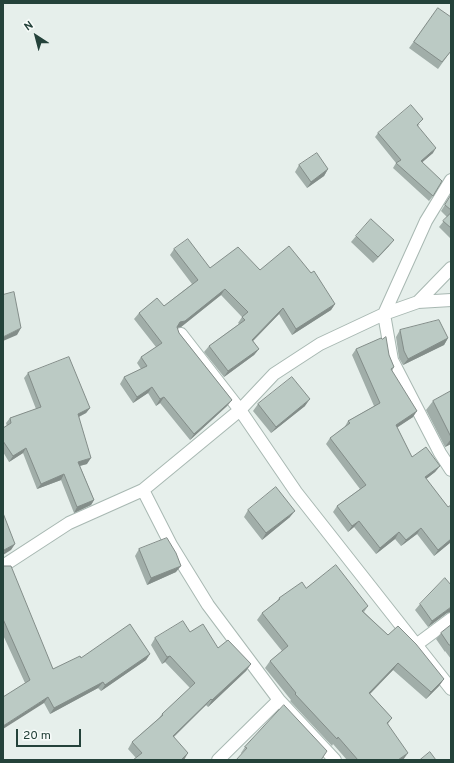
<!DOCTYPE html>
<style>
body{margin:0}
#map{position:relative;width:454px;height:763px;overflow:hidden;background:#e6efeb;font-family:Overpass,sans-serif}
canvas{display:block}
.frame{position:absolute;inset:0;border:4px solid #24423a;pointer-events:none}
.north{position:absolute;left:16px;top:16px;width:40px;height:40px;-webkit-text-stroke:3px #f7fbf9;paint-order:stroke;rotate:324deg;font-size:11px;font-weight:700;line-height:16px;text-align:center;color:#24423a}
.north::after{content:'';display:block;margin:auto;width:14px;height:18px;background:#24423a;clip-path:polygon(50% 0,100% 100%,50% 72%,0 100%)}
.scale{position:absolute;left:16px;top:729px;width:65px;height:18px;box-sizing:border-box;border:2px solid #24423a;border-top:0;padding-left:5px;font-size:12px;line-height:14px;white-space:nowrap;color:#24423a;-webkit-text-stroke:3px #f7fbf9;paint-order:stroke}
</style>
<div id="map">
<canvas width="454" height="763"></canvas>
<div class="frame"></div>
<div class="north">N</div>
<div class="scale">20 m</div>
</div>
<script>
const ctx = document.querySelector('canvas').getContext('2d');
ctx.lineJoin = 'round';
function trace(path, color, width, dash) { ctx.strokeStyle = color; ctx.lineWidth = width; ctx.lineCap = dash ? 'butt' : 'round'; ctx.setLineDash(dash || []); ctx.stroke(path); }
function fillPath(path, color) { ctx.fillStyle = color; ctx.fill(path, 'evenodd'); }
const street = new Path2D(`
 M451,180L426,221L384,314L392,360L440,453L451,470
 M418,302L451,268
 M181,334L240,410L296,492L451,689
 M143,490L171,545L208,605L279,700L335,760
 M3,566L69,523L143,490L240,410L274,374L320,344L384,314L418,302L451,300
 M416,645L451,619
 M218,760L279,700`);
const wall = new Path2D(`
 M438,8L451,51L438,69L409,48Z
 M420,124L418,126L433,153L422,162L433,196L429,201L393,168L396,163L375,137L378,133Z
 M299,165L328,169L324,176L307,188L295,172Z
 M451,195V238H450L439,227L447,217L441,211Z
 M356,236L389,246L373,263L351,242Z
 M174,249L210,268L260,270L335,304L331,310L292,335L279,314L253,341L259,349L254,355L224,377L204,352L209,346L239,324L238,323L242,317L221,295L181,327L177,328L179,333L232,400L227,406L190,440L160,403L156,406L148,393L133,403L120,384L124,377L141,369L137,363L141,357L156,347L134,319L139,313L164,306L192,284L170,255Z
 M400,330L448,338L444,345L403,365L399,358L396,337Z
 M356,349L389,355L394,367L392,371L413,417L397,427L412,457L440,466L435,472L426,479L448,507L451,506V542L434,556L417,534L401,546L395,539L376,554L354,527L348,532L333,512L337,506L360,489L326,444L330,438L344,428L348,421L374,406L352,355Z
 M28,373L90,408L86,413L79,417L87,464L80,466L94,500L91,505L74,513L61,480L37,489L23,453L9,462L3,452V428L7,426L6,423L10,418L36,409L24,378Z
 M451,391V444L445,447L426,410L433,401Z
 M258,404L305,406L271,433L253,411Z
 M248,510L290,517L262,540L244,517Z
 M139,549L176,572L147,585L135,556Z
 M3,565L53,669L81,658L150,654L146,660L101,691L98,688L50,714L44,703L25,683L3,635Z
 M306,588L368,606L364,612L388,635L444,679L439,686L426,699L393,670L370,694L392,718L388,724L403,760H347L333,744L332,746L290,701L291,700L265,668L270,661L282,651L257,620L262,613L277,601L279,598Z
 M420,604L447,613L428,627L415,610Z
 M451,625V659L445,651V652L436,639L441,633Z
 M190,632L218,648L251,664L246,671L208,707L206,705L174,737L136,758L128,749L132,742L159,718L162,714L190,688L165,662L162,664L151,645L155,638Z
 M284,705L241,754V753L245,747Z`);
const shadedWall = new Path2D(`
 M436,148L433,153L418,166L421,161Z
 M328,169L324,176L307,188L311,182Z
 M394,240L389,246L373,263L378,257Z
 M225,289L221,295L181,327L176,328L180,322Z
 M335,304L331,310L292,335L296,329Z
 M283,308L279,314L248,346L252,340Z
 M21,328L17,335L3,341V337Z
 M448,338L444,345L403,365L408,359Z
 M259,349L254,355L224,377L228,371Z
 M152,387L148,393L133,403L137,397Z
 M164,397L160,403L156,406L160,399Z
 M310,399L305,406L271,433L276,427Z
 M232,400L227,406L190,440L194,434Z
 M90,408L86,413L74,419L78,414Z
 M417,411L413,417L392,431L396,425Z
 M451,439V444L445,447Z
 M26,448L23,453L9,462L13,456Z
 M91,458L87,464L75,467L78,462Z
 M440,466L435,472L421,483L425,477Z
 M64,474L61,480L37,489L41,484Z
 M94,500L91,505L74,513L77,507Z
 M295,511L290,517L262,540L266,533Z
 M359,521L354,527L348,532L352,526Z
 M421,528L417,534L401,546L406,540Z
 M399,532L395,539L376,554L380,548Z
 M451,539V542L434,556L438,550Z
 M15,544L11,550L3,555V552L4,550Z
 M181,566L176,572L147,585L151,578Z
 M451,607V612L447,613L428,627L432,621Z
 M150,654L146,660L101,691L105,685Z
 M170,656L165,662L162,664L167,657Z
 M398,663L393,670L364,700L369,693Z
 M251,664L246,671L208,707L212,700Z
 M444,679L439,686L426,699L431,692Z
 M103,682L98,688L50,714L54,708Z
 M48,697L44,703L3,729V726Z
 M211,699L206,705L168,742L173,736Z
 M188,753L184,760H181Z
 M408,753L403,760H398Z`);
const building = new Path2D(`
 M438,8L451,17V51L442,62L414,42Z
 M411,105L423,119L417,125L436,148L421,161L442,181L433,196L396,163L401,160L378,133Z
 M317,153L328,169L311,182L299,165Z
 M451,195V210L445,205Z
 M451,213V228L443,221Z
 M371,219L394,240L378,257L356,236Z
 M188,239L210,268L238,247L260,270L289,246L311,273L314,271L335,304L296,329L283,308L252,340L259,349L228,371L209,346L245,320L242,317L248,312L225,289L185,321L180,322L177,327L179,333L232,400L194,434L164,397L160,399L152,387L137,397L124,377L147,366L141,357L162,343L139,313L157,298L164,306L198,280L174,249Z
 M14,292L21,328L3,337V295Z
 M439,320L448,338L408,359L404,351L400,330Z
 M386,337L389,355L394,367L391,369L417,411L396,425L412,457L426,447L440,466L425,477L448,507L451,505V539L438,550L421,528L406,540L399,532L380,548L359,521L352,526L337,506L366,485L330,438L350,423L348,421L380,403L356,349L381,338L382,339Z
 M69,357L90,408L78,414L91,458L78,462L94,500L77,507L64,474L41,484L26,448L13,456L3,441V428L11,423L10,418L41,407L28,373Z
 M292,377L310,399L276,427L258,404Z
 M451,391V437L433,401Z
 M276,487L295,511L266,533L248,510Z
 M3,513L15,544L4,550L5,552L3,554Z
 M167,538L176,553L181,566L151,578L139,549Z
 M3,565L4,566H11L53,669L80,656L81,658L130,624L150,654L105,685L103,682L54,708L48,697L3,726V697L30,680L3,619Z
 M336,565L368,606L362,611L388,635L398,626L416,644L444,679L431,692L398,663L369,693L392,718L387,723L408,753L398,760H358L338,737L337,739L295,694L296,693L270,661L288,646L262,613L280,599L279,598L302,582L306,588Z
 M445,578L451,585V607L432,621L420,604Z
 M183,621L190,632L203,624L218,648L228,640L251,664L212,700L211,699L173,736L188,753L181,760H133L142,753L132,742L163,715L162,714L195,683L170,656L167,657L155,638Z
 M451,625V646L450,645H449L441,633Z
 M284,705L327,751L321,760H236L247,748L245,747Z
 M430,752L436,760H420Z`);
trace(street, '#a8b8b2', 14);
trace(street, '#fff', 12);
fillPath(wall, '#a1aea9');
fillPath(shadedWall, '#838d89');
fillPath(building, '#bbcac4');
trace(building, '#838d89', 1);
</script>
